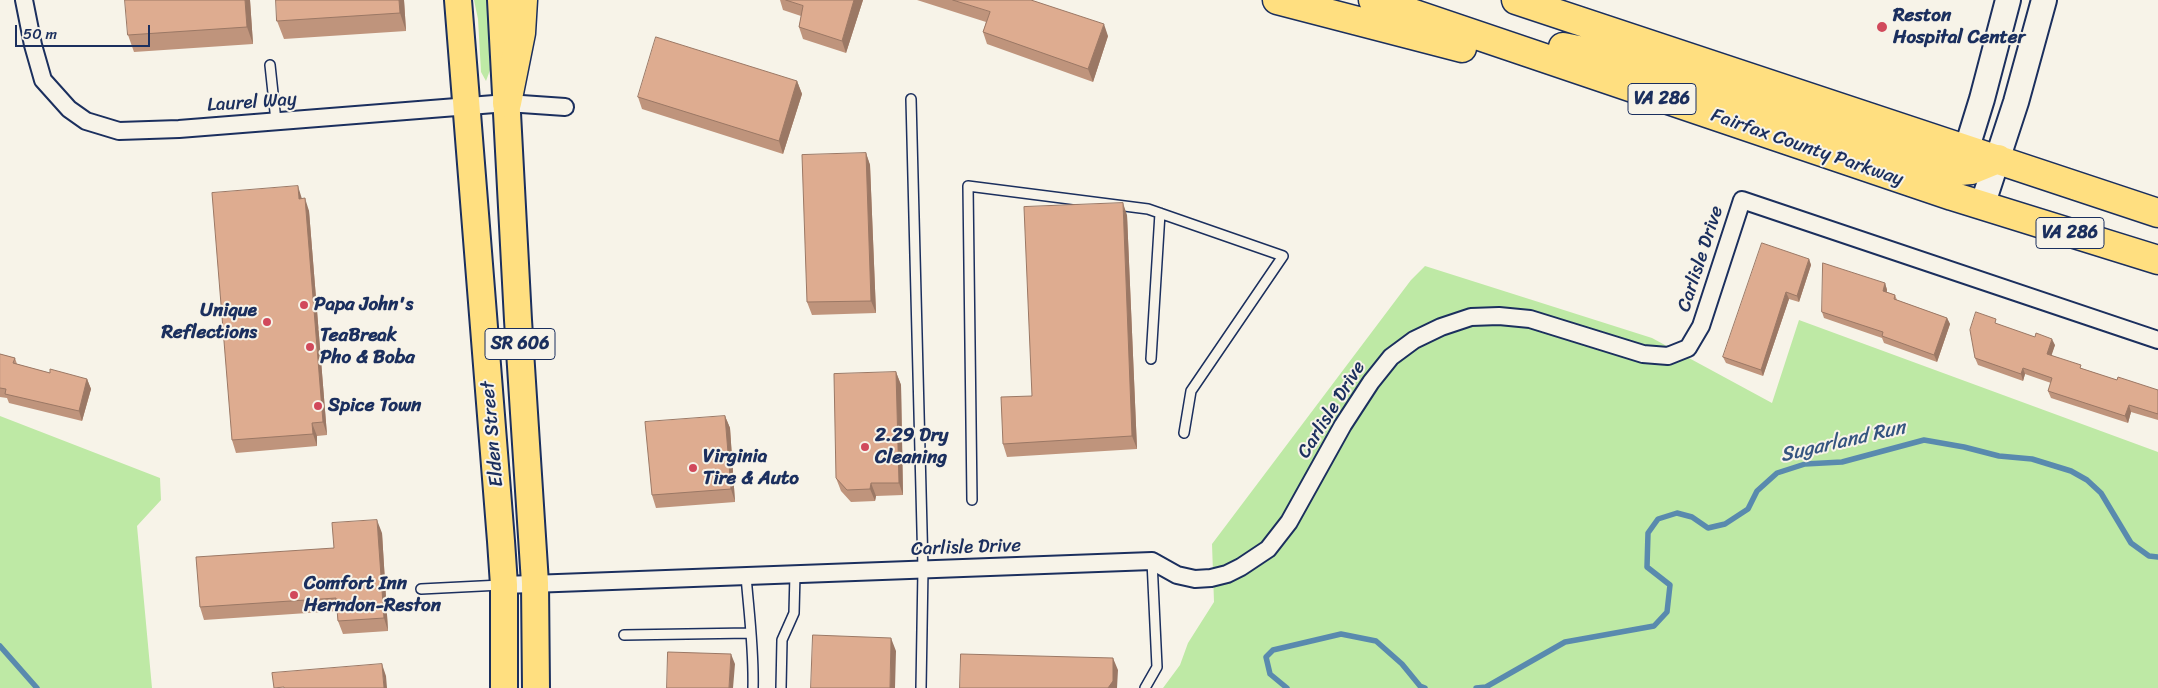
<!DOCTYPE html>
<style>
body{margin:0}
#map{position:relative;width:2158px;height:688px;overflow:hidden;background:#f7f3e8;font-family:Sriracha,sans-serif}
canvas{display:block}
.scale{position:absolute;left:15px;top:25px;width:135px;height:22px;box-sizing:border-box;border:2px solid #1b2f5e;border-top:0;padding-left:6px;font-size:15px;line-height:18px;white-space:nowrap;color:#1b2f5e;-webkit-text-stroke:4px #f7f3e8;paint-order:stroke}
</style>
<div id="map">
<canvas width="2158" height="688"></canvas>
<div class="scale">50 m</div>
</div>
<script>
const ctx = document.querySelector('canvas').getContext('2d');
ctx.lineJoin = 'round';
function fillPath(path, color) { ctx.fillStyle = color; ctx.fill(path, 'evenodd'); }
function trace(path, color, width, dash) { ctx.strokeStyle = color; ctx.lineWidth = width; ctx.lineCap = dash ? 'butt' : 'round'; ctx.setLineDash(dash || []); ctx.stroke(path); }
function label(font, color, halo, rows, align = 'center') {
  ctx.font = font + ' Sriracha,sans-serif'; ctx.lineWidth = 4; ctx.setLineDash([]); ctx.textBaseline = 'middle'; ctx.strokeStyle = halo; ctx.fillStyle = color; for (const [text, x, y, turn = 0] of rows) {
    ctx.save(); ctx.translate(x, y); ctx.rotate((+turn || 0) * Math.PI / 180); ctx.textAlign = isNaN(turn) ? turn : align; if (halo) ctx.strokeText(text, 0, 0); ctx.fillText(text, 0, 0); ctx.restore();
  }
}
const green = new Path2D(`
 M474,0H487L490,70L486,81L481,72L478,19Z
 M1425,266L1652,338L1772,403L1799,320L2158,452V688H1163L1180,665L1188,643L1214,602L1212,544L1411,280Z
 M0,416L160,478L161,500L137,526L152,688H0Z`);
const stream = new Path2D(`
 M0,646L37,688
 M1287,688L1270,674L1266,657L1273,650L1341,634L1376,641L1402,664L1420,686L1425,688
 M1476,688L1486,687L1565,642L1654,626L1667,612L1670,585L1647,567L1648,533L1658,519L1677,513L1692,517L1708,528L1725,524L1748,509L1757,491L1777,473L1805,464L1842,462L1924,440L1964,447L1999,456L2032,459L2071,471L2087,480L2101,493L2131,543L2149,556L2158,557`);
const service = new Path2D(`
 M270,65L276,121
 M911,99L923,569L921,688
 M1151,359L1160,213
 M972,500L968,186L1148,209L1283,256L1191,391L1184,433
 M746,576C749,613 754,650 753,688
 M421,589L501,585
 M624,635L750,633
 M781,688L782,640L794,613L795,574
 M1145,688L1157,667L1152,561`);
const minor = new Path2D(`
 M24,0L33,45L43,80L69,109L86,121L119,131L179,129L507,103L565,107
 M504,585L1152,561L1177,575L1195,579L1211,578L1227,574L1241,567L1268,549L1289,522L1343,425L1371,382L1391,357L1414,340L1441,327L1471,317L1499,316L1530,319L1643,354L1668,356L1688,348L1701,326L1742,200L2158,340`);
const secondary = new Path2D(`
 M1961,167L1982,99L2008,0
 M1982,206L2016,102L2044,0`);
const primary = new Path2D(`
 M458,0L501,541L504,585V688
 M501,0L518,320L535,583L536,688`);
const trunk = new Path2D(`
 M1277,0L1462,48
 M1373,0L1952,196L2158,260
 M1516,0L2158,213
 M1563,47L1583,51L1960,171L1971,170L1998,159
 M507,103L521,33L523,0`);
const wall = new Path2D(`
 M250,0L253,44L134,52L128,35Z
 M404,0L406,31L284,39L277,21Z
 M780,0H863L846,53L803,39L799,27L801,16L783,10Z
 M917,0H1031L1108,36L1093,82L987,44L983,32L986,22Z
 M797,81L802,94L783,154L642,109L638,97Z
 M866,153L870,165L876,313L812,315L807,302Z
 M302,199L309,211L327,435L317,436V446L236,453L232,440Z
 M1127,215L1137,449L1007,457L1003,444L1032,396Z
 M1809,259L1811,265L1799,302L1789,299L1763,376L1726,363L1723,357Z
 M1885,283L1887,290V292L1895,295L1897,300L1947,318L1950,324L1937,362L1884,343L1882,338L1824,318L1822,312Z
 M1998,324L2055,345L2051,355L2083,369L2117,380L2158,390V420L2131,412L2128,423L2051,398L2048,391L2051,383L2025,374L2023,381L1978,365L1975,358Z
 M0,354L15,358L17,364L50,373L87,379L91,389L82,421L9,403L7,398L0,397Z
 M896,372L901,385L903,495L876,496L875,501L851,502L841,491L836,478Z
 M725,416L730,428L735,502L656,508L652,495Z
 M382,533L388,631L343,634L338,621L337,611L204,620L200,607L334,548Z`);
const shadedWall = new Path2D(`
 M245,0H250L253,44L247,27Z
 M399,0H404L406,31L400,13Z
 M854,0H863L846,53L842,41Z
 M1104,24L1108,36L1093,82L1088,69Z
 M797,81L802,94L783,154L779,141Z
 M866,153L870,165L876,313L871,301Z
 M298,186L302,199H299Z
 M305,198L309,211L327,435L323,422Z
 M1123,203L1127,215L1137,449L1132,436Z
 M1809,259L1811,265L1799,302L1797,296Z
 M1885,283L1887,290L1885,297L1883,291Z
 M1786,292L1789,299L1763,376L1761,370Z
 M1947,318L1950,324L1937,362L1934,355Z
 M2052,339L2055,345L2050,360L2047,354Z
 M2023,368L2025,374L2023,381L2021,374Z
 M896,372L901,385L903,495L899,483Z
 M87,379L91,389L82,421L79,411Z
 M2129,405L2131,412L2128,423L2125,416Z
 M725,416L730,428L735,502L731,489Z
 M312,423L317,436V446L313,434Z
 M871,483L876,496L875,501L870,489Z
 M377,520L382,533L388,631L384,618Z
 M891,638L896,651L895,688H890Z
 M731,654L735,664L733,688H729Z
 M1113,658L1118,670L1117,688H1108Z
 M382,664L386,676L387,688H384Z`);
const building = new Path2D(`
 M125,0H245L247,27L128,35Z
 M276,0H399L400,13L277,21Z
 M786,0H854L842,41L799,27L803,6Z
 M953,0H1031L1104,24L1088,69L983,32L990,12Z
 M656,37L797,81L779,141L638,97Z
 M866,153L871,301L807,302L802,155Z
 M298,186L299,199L305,198L323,422L312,423L313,434L232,440L212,193Z
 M1123,203L1132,436L1003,444L1001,397L1032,396L1024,207Z
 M1762,243L1809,259L1797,296L1786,292L1761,370L1723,357Z
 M1823,263L1885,283L1883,291L1895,295L1894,299L1947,318L1934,355L1882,336L1883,332L1822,312Z
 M1976,312L1996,319L1995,323L2035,337L2036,333L2052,339L2047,354L2081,365L2080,368L2117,380L2118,377L2158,390V414L2129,405L2125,416L2048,391L2052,378L2023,368L2021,374L1975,358L1970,330Z
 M0,354L15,358L13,363L50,373V369L87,379L79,411L5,394L6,389L0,388Z
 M896,372L899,483H871L870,489L847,490L836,478L834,374Z
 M725,416L731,489L652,495L645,422Z
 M377,520L384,618L338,621L336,598L200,607L196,557L334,548L332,523Z
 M813,635L891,638L890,688H811Z
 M668,652L731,654L729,688H667Z
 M961,654L1113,658V681L1108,688H960Z
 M382,664L384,688H284V687L274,688L272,673Z`);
const markers = [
 [1882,27,6,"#d1495b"],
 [304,305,5,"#d1495b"],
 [267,322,5,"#d1495b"],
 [310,347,5,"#d1495b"],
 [318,406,5,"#d1495b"],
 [865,447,5,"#d1495b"],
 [693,468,5,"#d1495b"],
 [294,595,5,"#d1495b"]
];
const shields = [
 [1662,99,68],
 [2070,233,68],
 [520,344,70]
];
const shieldNames = [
 ["VA 286",1662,99],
 ["VA 286",2070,233],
 ["SR 606",520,344]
];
const poiNames = [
 ["Reston",1893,16],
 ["Hospital Center",1893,38],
 ["Papa John's",314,305],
 ["Unique",257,311,"right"],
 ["Reflections",257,333,"right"],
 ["TeaBreak",320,336],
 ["Pho & Boba",320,358],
 ["Spice Town",328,406],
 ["2.29 Dry",875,436],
 ["Cleaning",875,458],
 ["Virginia",703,457],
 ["Tire & Auto",703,479],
 ["Comfort Inn",304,584],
 ["Herndon-Reston",304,606]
];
const streetNames = [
 ["Laurel Way",252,103,-4],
 ["Fairfax County Parkway",1807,148,19],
 ["Carlisle Drive",1701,259,-72],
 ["Carlisle Drive",1332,410,-58],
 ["Elden Street",493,434,-95],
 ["Carlisle Drive",966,548,-2]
];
const waterNames = [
 ["Sugarland Run",1843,442,-13]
];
fillPath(green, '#bee9a5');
trace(stream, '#598aae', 5.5);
trace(service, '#1b2f5e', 12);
trace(minor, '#1b2f5e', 20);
trace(secondary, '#1b2f5e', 28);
trace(primary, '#1b2f5e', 30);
trace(trunk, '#1b2f5e', 31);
trace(service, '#f7f3e8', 9);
trace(minor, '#f7f3e8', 16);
trace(secondary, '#f7f3e8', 24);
trace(primary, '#ffdf80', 26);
trace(trunk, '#ffdf80', 28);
fillPath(wall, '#bf947c');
fillPath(shadedWall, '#9b7865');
fillPath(building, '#deac90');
trace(building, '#9b7865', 1);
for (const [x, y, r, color] of markers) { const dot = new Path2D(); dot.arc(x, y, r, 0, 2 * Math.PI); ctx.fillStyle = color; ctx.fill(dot); trace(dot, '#f7f3e8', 2); }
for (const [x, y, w] of shields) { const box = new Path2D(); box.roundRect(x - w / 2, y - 15.5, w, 31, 4); ctx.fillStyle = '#f7f3e8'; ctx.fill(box); trace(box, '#1b2f5e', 1); }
label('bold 18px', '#1b2f5e', null, shieldNames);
label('bold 19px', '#1b2f5e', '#f7f3e8', poiNames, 'left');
label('19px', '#1b2f5e', '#f7f3e8', streetNames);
label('italic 20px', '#355580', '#f7f3e8', waterNames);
</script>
